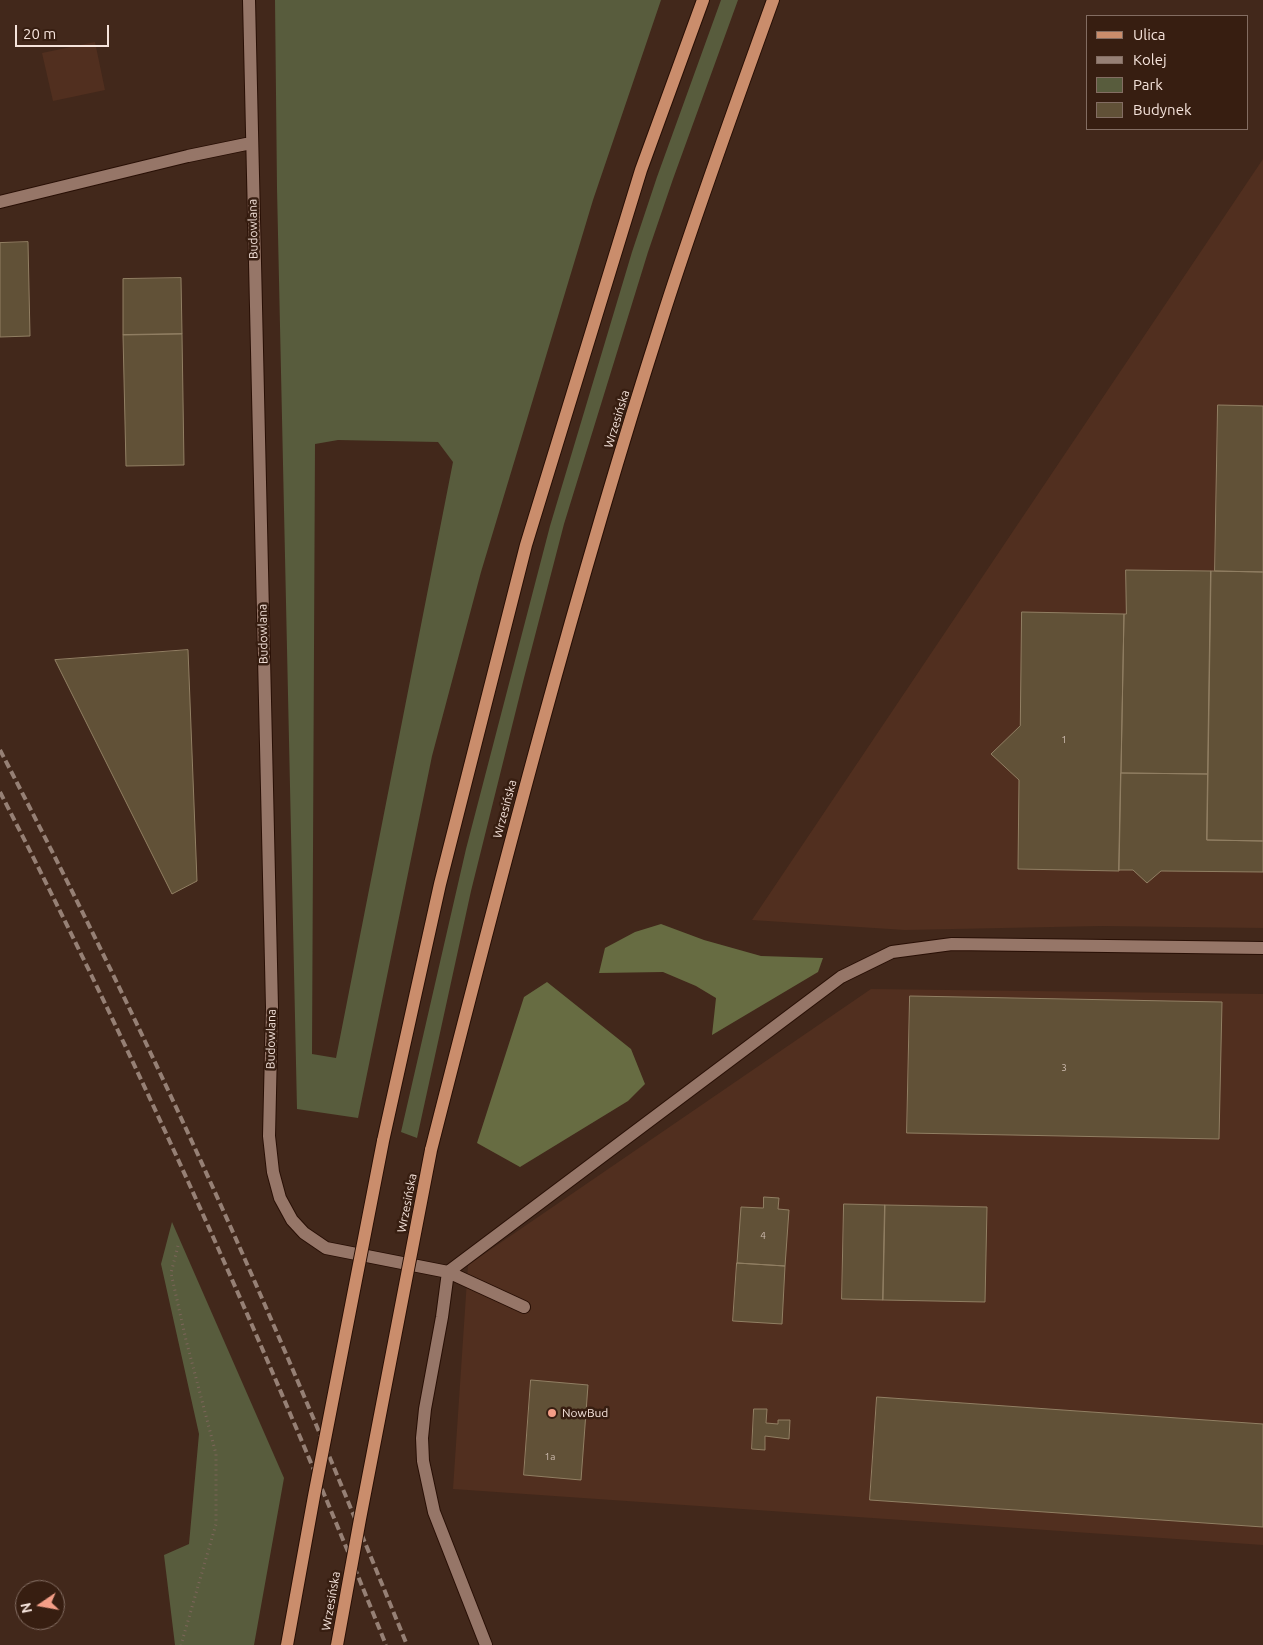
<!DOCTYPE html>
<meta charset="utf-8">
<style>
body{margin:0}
#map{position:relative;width:1263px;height:1645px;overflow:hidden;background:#42281b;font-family:Ubuntu,sans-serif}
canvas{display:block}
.legend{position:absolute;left:1086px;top:15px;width:162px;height:115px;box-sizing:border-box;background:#371e11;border:1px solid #836d62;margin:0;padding:6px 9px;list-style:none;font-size:15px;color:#f5e3db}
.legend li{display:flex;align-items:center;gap:10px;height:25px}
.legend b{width:25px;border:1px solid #836d62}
.north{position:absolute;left:15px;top:1580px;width:50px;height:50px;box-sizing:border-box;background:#371e11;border:1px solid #836d62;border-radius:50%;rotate:258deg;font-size:14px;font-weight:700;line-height:20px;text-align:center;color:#f5e3db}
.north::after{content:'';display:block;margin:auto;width:18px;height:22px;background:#f49e87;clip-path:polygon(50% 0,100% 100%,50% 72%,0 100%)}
.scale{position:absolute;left:15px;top:25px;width:94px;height:22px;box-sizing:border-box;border:2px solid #f5e3db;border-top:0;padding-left:6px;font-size:15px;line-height:18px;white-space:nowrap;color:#f5e3db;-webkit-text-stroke:4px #371e11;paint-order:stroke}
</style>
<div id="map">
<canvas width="1263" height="1645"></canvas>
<ul class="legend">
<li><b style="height:6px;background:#ca8d6c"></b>Ulica</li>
<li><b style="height:6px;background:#968075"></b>Kolej</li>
<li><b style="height:14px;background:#585c3d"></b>Park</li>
<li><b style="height:14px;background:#615137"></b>Budynek</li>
</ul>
<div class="north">N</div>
<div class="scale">20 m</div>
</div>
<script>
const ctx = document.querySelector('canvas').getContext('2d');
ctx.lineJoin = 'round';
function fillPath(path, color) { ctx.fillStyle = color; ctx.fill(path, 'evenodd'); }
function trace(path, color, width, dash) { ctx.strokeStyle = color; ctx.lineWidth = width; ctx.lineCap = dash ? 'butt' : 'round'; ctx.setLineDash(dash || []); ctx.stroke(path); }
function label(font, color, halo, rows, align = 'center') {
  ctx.font = font + ' Ubuntu,sans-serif'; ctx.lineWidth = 5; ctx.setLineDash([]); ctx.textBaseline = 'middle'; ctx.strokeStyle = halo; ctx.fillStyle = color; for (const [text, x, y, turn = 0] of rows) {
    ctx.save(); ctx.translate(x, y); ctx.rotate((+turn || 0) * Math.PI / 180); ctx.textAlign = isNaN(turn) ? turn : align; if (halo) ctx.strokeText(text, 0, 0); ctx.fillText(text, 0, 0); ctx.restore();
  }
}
const built = new Path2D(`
 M95,42L105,90L53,101L42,53Z
 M1263,159V928L1101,926L905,930L752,920Z
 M871,989L1263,994V1545L453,1489L468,1265Z`);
const green = new Path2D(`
 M275,0H661L593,200L481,572L432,756L358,1118L297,1109L277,188ZM338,440L438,442L453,462L336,1058L312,1054L315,444Z
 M721,0H738L673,179L648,252L564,524L524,678L471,891L417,1138L401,1132L466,849L550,526L632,252L657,177Z
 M172,1222L284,1478L254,1645H175L164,1555L189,1544L199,1434L161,1264Z`);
const forest = new Path2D(`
 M661,924L704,940L761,956L823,958L818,972L712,1035L716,998L696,986L663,972L599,973L605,948L635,932Z
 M547,982L631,1049L645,1084L628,1101L520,1167L477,1143L524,997Z`);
const building = new Path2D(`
 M28,242L30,336L0,337V243Z
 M181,278L182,334L123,335V279Z
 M182,334L184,465L126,466L123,335Z
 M1218,405L1263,406V572L1215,571Z
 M1126,570L1211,571L1208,774L1121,773L1124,614H1126Z
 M1211,571L1263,572V841L1207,840Z
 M1022,612L1124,614L1119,871L1018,869L1019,780L991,754L1020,726Z
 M188,650L197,881L172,894L55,660Z
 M1121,773L1208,774L1207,840L1263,841V872L1161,871L1147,883L1133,870H1119Z
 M910,996L1222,1002L1219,1139L907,1133Z
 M764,1197L779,1198L778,1209L789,1210L785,1266L737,1263L741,1207L763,1208Z
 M844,1204L885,1205L883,1300L842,1299Z
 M885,1205L987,1207L985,1302L883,1300Z
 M737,1263L785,1266L782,1324L733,1321Z
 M531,1380L588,1385L581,1480L524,1475Z
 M877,1397L1263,1424V1527L870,1500Z
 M754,1409H767L766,1423L778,1424V1420H790L789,1439L765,1436V1450L752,1449Z`);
const path = new Path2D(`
 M178,1246L171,1273L186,1340L216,1454V1524L181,1645`);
const minor = new Path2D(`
 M249,0L272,1007L269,1136L273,1172L280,1198L292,1220L304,1233L326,1248L448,1272L524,1307
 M0,202L188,156L251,143
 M486,1645L434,1512L423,1461L422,1438L425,1409L442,1317L448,1272L841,977L892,952L952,944L1263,948`);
const major = new Path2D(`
 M383,1141L440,884L526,545L641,170L703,0
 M431,1150C502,871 574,593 662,319C696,212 735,106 773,0`);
const rail = new Path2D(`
 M0,750C98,938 190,1131 274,1326C320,1432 363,1538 407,1645
 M0,792C143,1070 269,1355 386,1645`);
const majorBridge = new Path2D(`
 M287,1645L314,1496L383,1141
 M337,1645L360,1519L431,1150`);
const markers = [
 [552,1413,5,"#f49e87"]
];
const numberNames = [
 ["1",1064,740],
 ["3",1064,1068],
 ["4",763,1236],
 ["1a",550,1457]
];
const streetNames = [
 ["Budowlana",253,229,-91],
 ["Wrzesińska",617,419,-73],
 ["Budowlana",263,634,-91],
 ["Wrzesińska",505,809,-75],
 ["Budowlana",271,1039,-89],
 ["Wrzesińska",407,1203,-79],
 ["Wrzesińska",331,1601,-80]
];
const poiNames = [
 ["NowBud",562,1413]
];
fillPath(built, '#512f1f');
fillPath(green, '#585c3d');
fillPath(forest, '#676c42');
fillPath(building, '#615137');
trace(building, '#917f63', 1);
trace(minor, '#280f05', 14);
trace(major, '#280f05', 14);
trace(path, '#7d655a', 3, [1, 4]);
trace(minor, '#967668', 12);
trace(major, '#ca8d6c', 12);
trace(rail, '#968075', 4, [8, 4]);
trace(majorBridge, '#280f05', 14, []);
trace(majorBridge, '#ca8d6c', 12);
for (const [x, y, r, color] of markers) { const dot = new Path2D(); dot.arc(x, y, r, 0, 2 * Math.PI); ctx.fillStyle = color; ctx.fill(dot); trace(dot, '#371e11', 2); }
label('10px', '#d0beb2', null, numberNames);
label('12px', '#f5e3db', '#371e11', streetNames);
label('12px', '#f5e3db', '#371e11', poiNames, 'left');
</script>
